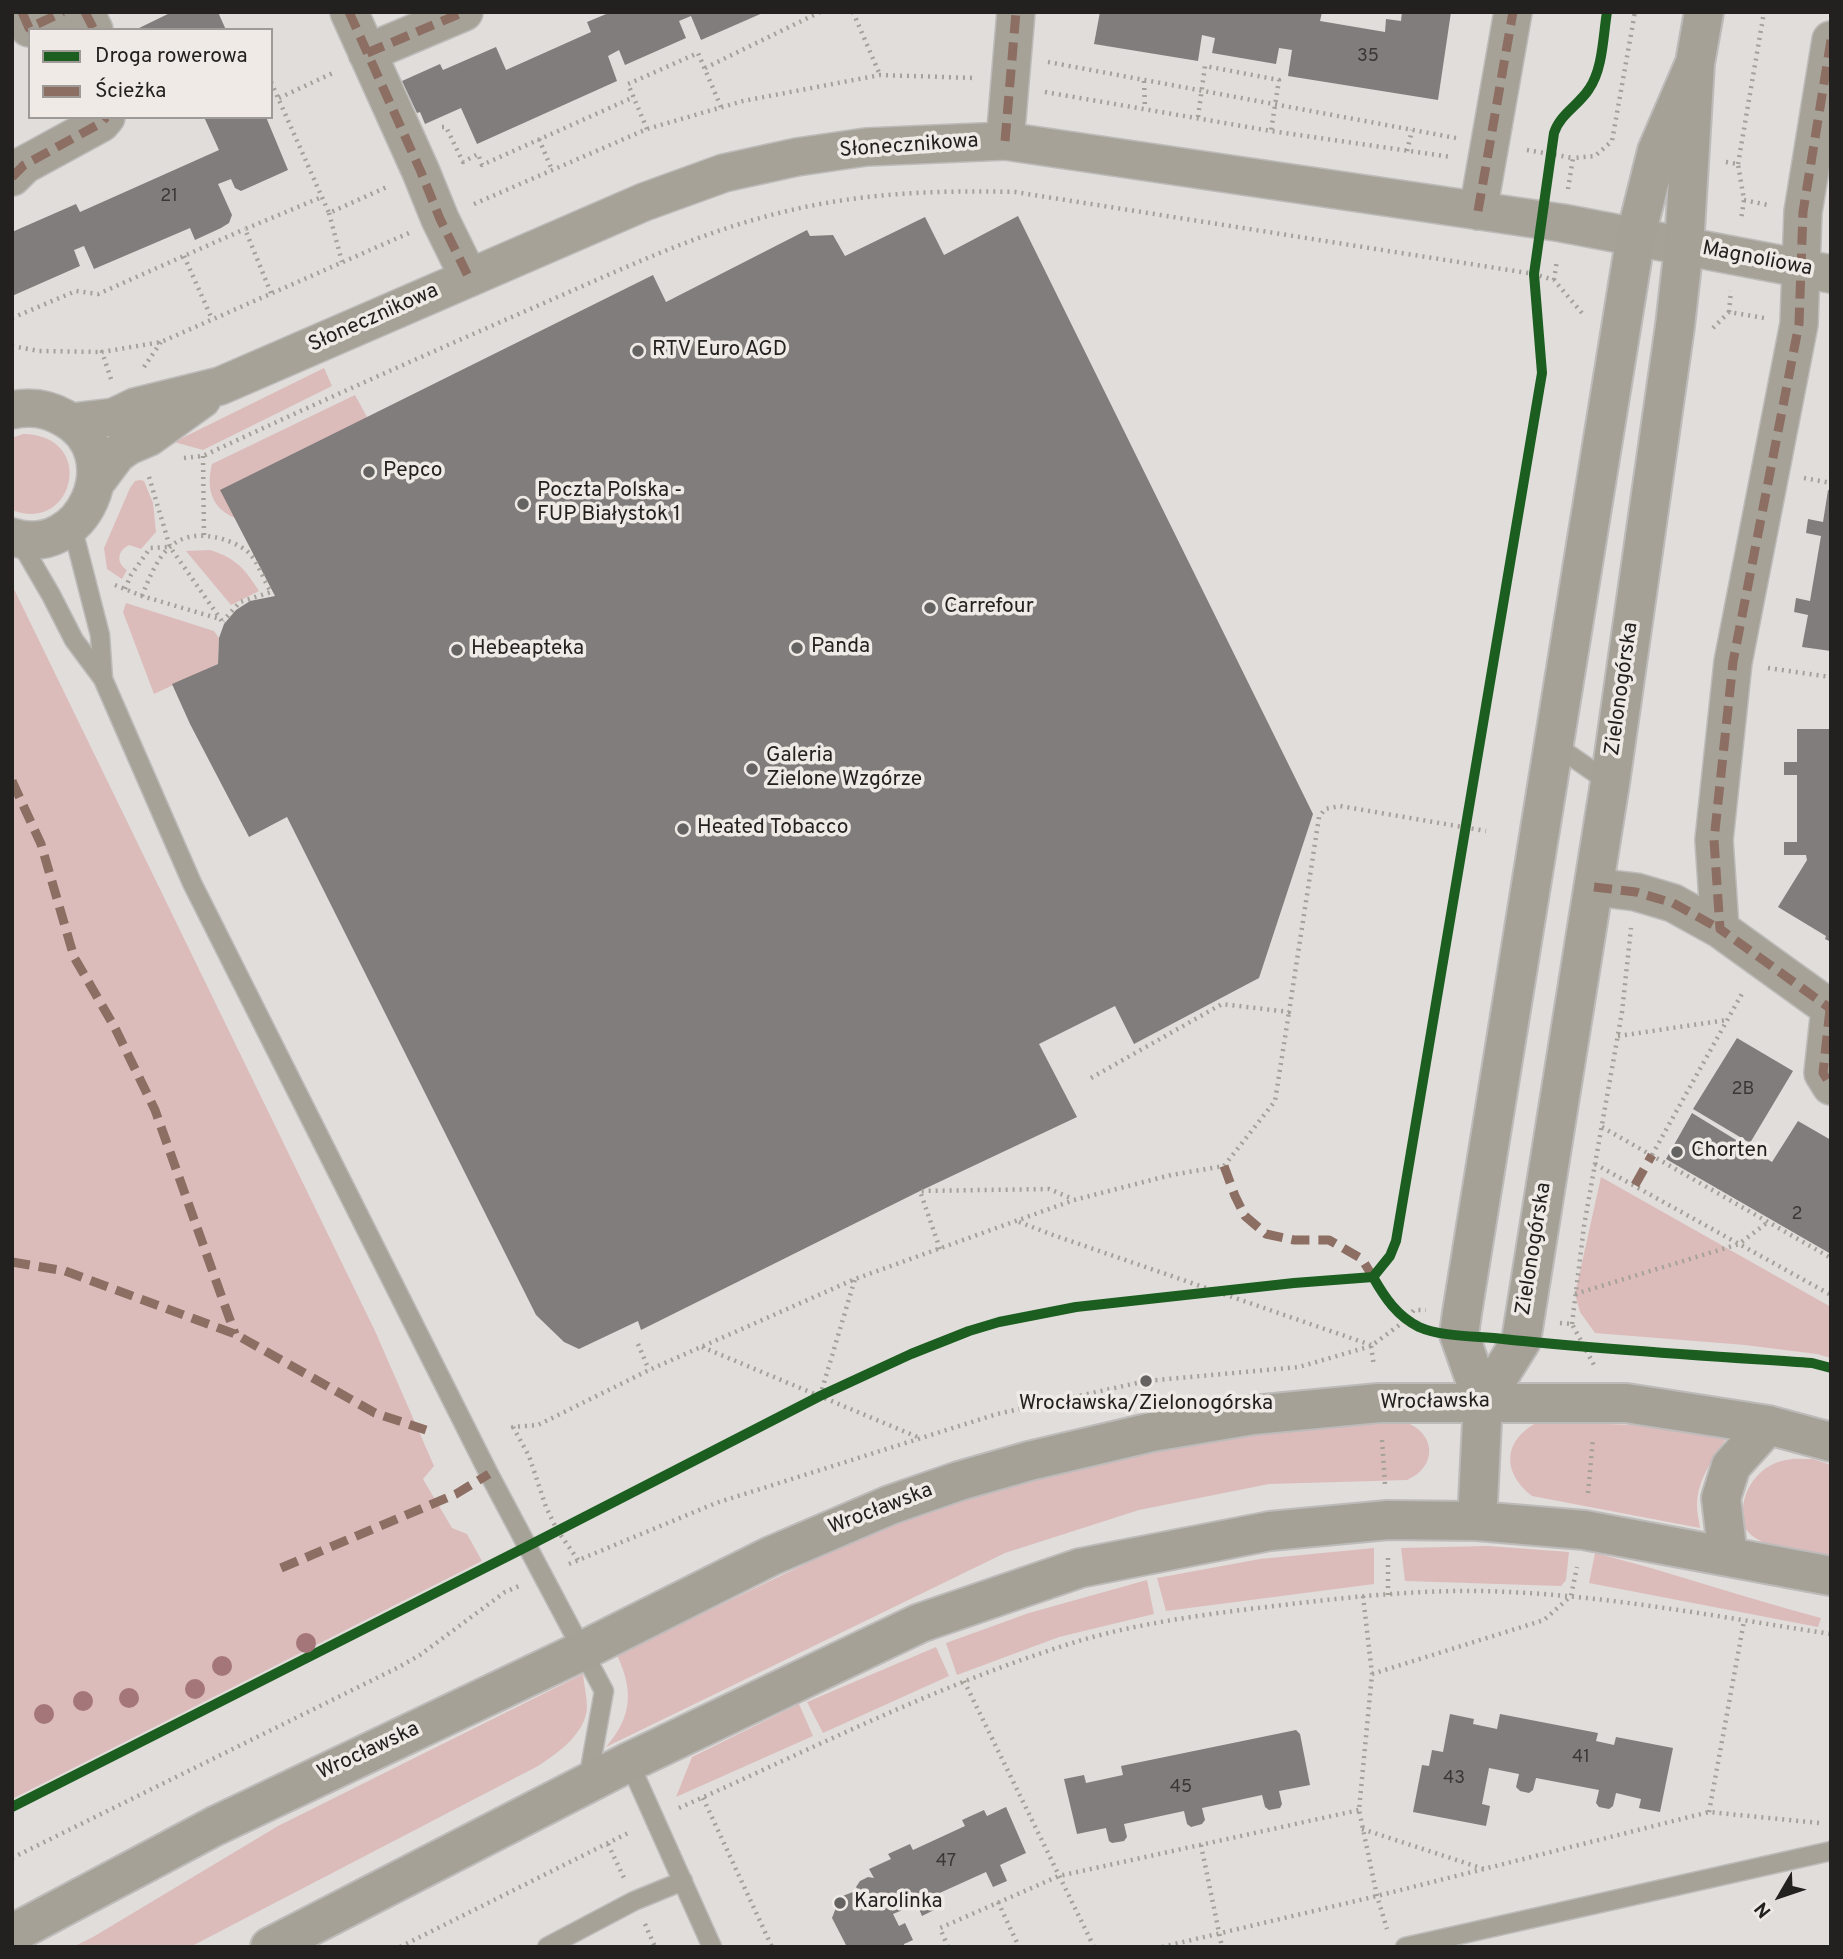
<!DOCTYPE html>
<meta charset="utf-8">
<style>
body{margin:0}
#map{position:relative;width:1843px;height:1959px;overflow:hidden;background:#e0dddb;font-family:Overpass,sans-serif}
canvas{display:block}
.frame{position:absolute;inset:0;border:14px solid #232120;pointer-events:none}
.legend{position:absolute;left:28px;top:28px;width:245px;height:91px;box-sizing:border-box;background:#efeae6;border:2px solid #9d9a97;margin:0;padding:9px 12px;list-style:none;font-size:21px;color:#232120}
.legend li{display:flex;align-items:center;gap:14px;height:35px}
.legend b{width:35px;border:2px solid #9d9a97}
.north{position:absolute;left:1745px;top:1861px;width:70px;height:70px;-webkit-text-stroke:5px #efeae6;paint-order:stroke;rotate:231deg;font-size:19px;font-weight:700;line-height:28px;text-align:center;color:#232120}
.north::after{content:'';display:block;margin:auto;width:24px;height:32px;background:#232120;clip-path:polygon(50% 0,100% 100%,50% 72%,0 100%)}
</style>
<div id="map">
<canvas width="1843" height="1959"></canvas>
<div class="frame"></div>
<ul class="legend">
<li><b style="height:9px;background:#1b5e20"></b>Droga rowerowa</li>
<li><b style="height:9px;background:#8d6e63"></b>Ścieżka</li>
</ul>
<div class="north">N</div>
</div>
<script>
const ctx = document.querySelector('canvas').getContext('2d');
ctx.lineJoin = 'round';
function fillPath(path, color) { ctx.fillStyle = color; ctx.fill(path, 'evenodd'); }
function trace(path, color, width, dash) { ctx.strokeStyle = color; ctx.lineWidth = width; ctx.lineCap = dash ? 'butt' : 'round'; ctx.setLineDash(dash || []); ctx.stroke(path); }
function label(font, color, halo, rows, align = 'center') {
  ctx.font = font + ' Overpass,sans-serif'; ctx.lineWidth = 7; ctx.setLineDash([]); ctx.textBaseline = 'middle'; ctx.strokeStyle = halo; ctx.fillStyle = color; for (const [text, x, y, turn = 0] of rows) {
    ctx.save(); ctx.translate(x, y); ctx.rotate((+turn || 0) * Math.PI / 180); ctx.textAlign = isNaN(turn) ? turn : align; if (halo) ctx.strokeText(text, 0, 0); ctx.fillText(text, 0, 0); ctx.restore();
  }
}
const green = new Path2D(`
 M324,368L332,386L203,450L174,442Z
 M355,395L367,417L235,518C211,508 206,488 212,464Z
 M23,434C98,435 74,535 12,510V438Z
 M140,480L144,481L153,503L156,532L141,549L129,545C117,551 116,563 127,570L122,579L107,569L104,548L130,488L135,481Z
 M210,550C236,558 245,569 259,591L231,605L186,551Z
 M12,585L375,1331L434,1466L423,1479L452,1528L467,1534L482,1561L12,1799Z
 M126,603L214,631L219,638L218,664L154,694L123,612Z
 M1601,1177L1831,1307V1358L1817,1354L1745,1345L1595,1333L1580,1312L1575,1294Z
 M1401,1421C1435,1429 1440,1466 1407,1480L1269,1484L1139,1510L1005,1553L606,1747C632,1716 634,1692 617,1655L867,1534L1048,1469L1227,1431Z
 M1538,1422L1640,1425L1730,1433C1716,1454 1697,1479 1697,1505C1697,1513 1699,1521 1700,1528L1532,1496C1501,1472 1503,1440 1538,1422Z
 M1813,1459L1831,1465V1556C1806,1552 1768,1551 1749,1533C1742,1526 1741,1517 1743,1508C1745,1485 1762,1464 1786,1460C1794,1458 1804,1459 1813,1459Z
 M1488,1546L1569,1552L1566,1580L1561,1586L1405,1581L1401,1548Z
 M1374,1548V1584L1166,1611L1157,1578L1260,1559Z
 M1595,1553C1671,1572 1745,1598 1821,1618L1818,1627L1589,1583Z
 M1147,1580L1154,1614L1059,1637L957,1675L946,1643L1029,1613Z
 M936,1647L949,1676L823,1733L807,1702Z
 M583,1674C584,1685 587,1697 587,1708C585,1734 558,1753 538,1766L190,1947H73L93,1937L278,1826Z
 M799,1704L813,1736L676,1797L692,1757Z`);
const building = new Path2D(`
 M172,12H218L226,30H135Z
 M611,12H765L701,40L691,16L679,21L686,38L625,65L619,50L608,56L617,81L477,144L461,108L425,124L420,112L417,113L402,81L440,64L443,70L496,47L506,70L591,32L587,22Z
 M1100,12H1322L1320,21L1385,32L1386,19L1401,21L1402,12H1451L1438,100L1288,76L1292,50L1279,48L1276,64L1212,53L1215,38L1202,35L1198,61L1094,44Z
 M204,117H266L288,170L241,191L235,188L231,179L218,184L232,215L229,223L221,228L195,240L190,228L94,269L84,246L74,250L80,266L12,296V232L76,204L80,212L219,150Z
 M1018,216L1313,814L1259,978L1134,1044L1115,1006L1039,1044L1077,1117L920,1191L641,1330L638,1321L579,1349L564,1342L536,1315L287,817L249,837L190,724L172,684L218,664L219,638L224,624L236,610L250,601L275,596L220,490L653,275L666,302L807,230L810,236L833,235L845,256L925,217L944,255Z
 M1828,490L1831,491V651L1802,647L1808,615L1794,612L1796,598L1810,601L1821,536L1806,533L1808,519L1823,522Z
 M1797,729H1831V854H1829L1831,942L1825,939L1826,936L1778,907L1807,860L1806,855H1784V842H1797V775H1784V762H1797Z
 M1737,1038L1793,1071L1750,1143L1693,1109Z
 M1692,1113L1772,1162L1798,1121L1831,1140V1254L1666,1159Z
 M1450,1714L1474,1719L1473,1724L1497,1729L1500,1714L1598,1733L1596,1741L1614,1745L1616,1737L1673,1748L1660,1812L1639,1808L1641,1799L1616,1793L1613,1806L1609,1809L1599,1807L1596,1803L1599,1790L1536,1778L1533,1790L1529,1793L1520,1791L1516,1787L1519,1774L1489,1768L1482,1804L1490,1806L1486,1826L1413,1812L1422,1765L1429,1766L1432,1750L1443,1752Z
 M1296,1730L1300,1734L1310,1785L1279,1791L1282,1804L1280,1808L1269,1810L1265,1807L1262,1795L1202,1808L1205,1820L1202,1824L1191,1827L1187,1824L1184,1811L1124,1824L1127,1837L1124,1841L1112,1843L1109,1841L1106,1828L1077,1834L1064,1779L1084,1775L1086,1783L1123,1775L1121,1766Z
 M1006,1807L1026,1853L1000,1865L1007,1881L993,1887L986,1872L933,1896L938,1908L922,1916L917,1904L893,1914L899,1926L905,1923L913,1940L904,1944V1947H847L832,1918L840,1897L858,1890L856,1887L860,1881L868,1877L874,1878L869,1869L891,1859L888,1854L910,1844L913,1850L965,1826L962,1820L984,1810L987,1816Z`);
const path = new Path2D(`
 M853,12L880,75
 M1048,62L1456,138
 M705,68L820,12
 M1144,81L1145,108
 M271,82L329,213L389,186
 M1045,92L1271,131L1451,157
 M279,98L335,72
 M1198,117L1205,66L1279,80L1271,131
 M442,127H446L463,162L478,154L482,165L634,97
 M647,129L628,84L698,53L721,107
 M539,139L552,170
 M1527,150L1573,158
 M1407,151L1412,130
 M1726,162L1738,164L1744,200L1741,220
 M1738,164L1764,12
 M1568,189L1573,158L1595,156L1612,141L1635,12
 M1744,200L1768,205
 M474,204L647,129L743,101L880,75L975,78
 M329,213L342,262
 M184,256L212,319
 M1554,280L1557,260
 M271,293L245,229L322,197
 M1729,312L1731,291
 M12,318L76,291L98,294L245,229
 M1713,328L1729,312L1764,318
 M12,346L39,351L102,352
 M144,367L161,342
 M111,379L102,352L161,342L409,233
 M203,456L204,535
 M184,458L203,456C314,404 425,355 537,306C616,272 694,234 779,213C858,193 934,190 1015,192L1534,274L1554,280L1582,313L1585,314
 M149,477L170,547L224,624
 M1804,478L1831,483
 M115,585L142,596L220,619
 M125,589L131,575L150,548L169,547
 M142,596C156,560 170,529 214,537C225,539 241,545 249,553C258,562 264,581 271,592L240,602L223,621
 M1768,668L1831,677
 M1618,1036L1727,1020
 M1091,1078L1222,1004L1289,1012L1319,817L1325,809L1340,806L1486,831
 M1602,1127L1831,1258
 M1652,1155L1744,990
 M1595,1164L1831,1295
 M1019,1222L1053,1235L1371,1345
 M940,1249L920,1191L1049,1189L1073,1199
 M1575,1294L1739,1244L1768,1222
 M1560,1323L1572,1324L1594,1365
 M1572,1324L1584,1226L1622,1012L1631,928
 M638,1344L649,1370
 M1371,1346L1374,1366
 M702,1347L920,1438
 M820,1396L855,1279
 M1382,1440L1385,1484
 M1588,1493L1593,1439
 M578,1560L557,1530L546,1507L529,1456L513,1427L538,1425L649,1370L855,1279L1074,1200L1171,1175L1224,1166L1275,1101L1289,1012
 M569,1564L716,1503L997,1414L1146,1381L1299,1367L1371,1346L1406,1320L1414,1310H1426
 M1388,1595V1556
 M1363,1596L1372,1674L1359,1810L1377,1896L1387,1929
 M1372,1674L1544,1620L1571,1596L1577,1567
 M964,1681L1094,1947
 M703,1798L772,1947
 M679,1808C812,1749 943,1682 1082,1640C1148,1621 1216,1613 1283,1605C1358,1596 1434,1588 1510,1592C1617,1597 1725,1618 1831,1634
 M1709,1812L1744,1621
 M1362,1829L1484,1869
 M608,1844L624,1878
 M1201,1845L1222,1947
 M12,1858L399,1667L420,1655L505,1592L519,1586
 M998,1902L1019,1947
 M645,1924L655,1947
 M400,1947L630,1832
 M948,1947L940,1928L1059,1876L1359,1810
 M1162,1947L1377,1896L1709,1812L1819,1823`);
const lane = new Path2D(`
 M72,526L100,635L103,679
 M19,540L51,595L74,640L103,679L192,883L489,1474L604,1691L588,1780
 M1555,745L1610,783
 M629,1762L712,1947
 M547,1947L634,1901L683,1881
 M1405,1947L1831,1851`);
const street = new Path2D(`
 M22,12L29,28L63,12
 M85,12L94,30
 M349,12L421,172L440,219L469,278
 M1831,40L1803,212L1799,324L1733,662L1714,840L1720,929L1831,1009
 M367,53L464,12
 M1005,141L1016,12
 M12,177L24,165L101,123L106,117
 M1478,211L1513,12
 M12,410C31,406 47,408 64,418C130,454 84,560 12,537
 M72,422L114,417L135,407L220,386L644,202L724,173L797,157L866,147L1005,141L1562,223L1831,274
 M96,482L117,454L128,446L149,437L202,399
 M1594,887L1636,892L1673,903L1720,929
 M1830,1009L1823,1073L1831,1086`);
const secondary = new Path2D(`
 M1483,1402L1521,1341L1610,783L1675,326L1684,246L1695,63L1704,12
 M1477,1521L1483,1402L1459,1334L1462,1313L1636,235L1657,151L1695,63
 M1728,1557L1721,1498L1731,1466L1768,1425
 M12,1934L215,1826L584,1650L771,1556L890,1505L959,1481L1029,1461L1152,1432L1253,1415L1379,1403H1626L1768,1425L1831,1442
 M270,1947L629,1762L920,1623L1080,1568L1270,1531L1388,1520L1477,1521L1584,1530L1831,1576`);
const quiet = new Path2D(`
 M22,12L29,28L63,12
 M85,12L94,30
 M349,12L421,172L440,219L469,278
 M1831,40L1803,212L1799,324L1733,662L1714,840L1720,929L1831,1009
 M367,53L464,12
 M1005,141L1016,12
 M12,177L24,165L101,123L106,117
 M1478,211L1513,12
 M12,781L41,844L74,957L114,1026L155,1110L235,1334
 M1594,887L1636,892L1673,903L1720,929
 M1830,1009L1823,1073L1831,1086
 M1224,1166L1235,1196L1245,1216L1266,1234L1294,1240H1329L1362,1259L1373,1277
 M1635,1185L1652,1155
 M12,1262L65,1271L235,1334L375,1413L426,1430
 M281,1568L456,1494L489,1474`);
const cycleway = new Path2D(`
 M1373,1277C1385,1298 1397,1316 1419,1327C1441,1337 1479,1336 1503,1339C1606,1350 1709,1356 1812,1363L1831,1368
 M12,1807L528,1546L820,1396L911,1354L969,1331L999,1322L1076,1307L1294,1283L1373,1277L1390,1256L1396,1241L1542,373L1534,274L1554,133C1560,114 1579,105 1589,89C1603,69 1603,36 1607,12`);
const trees = [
 [306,1643],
 [222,1666],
 [195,1689],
 [129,1698],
 [83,1701],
 [44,1714]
];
const markers = [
 [638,351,7,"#656361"],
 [369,472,7,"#656361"],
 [523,504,7,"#656361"],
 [930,608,7,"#656361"],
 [797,648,7,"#656361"],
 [457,650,7,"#656361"],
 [752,769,7,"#656361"],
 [683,829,7,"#656361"],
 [1677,1152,7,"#656361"],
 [1146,1381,7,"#656361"],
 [840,1903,7,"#656361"]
];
const numberNames = [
 ["35",1368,57],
 ["21",169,197],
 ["2B",1743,1090],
 ["2",1797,1215],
 ["41",1581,1758],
 ["43",1454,1779],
 ["45",1181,1788],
 ["47",946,1862]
];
const streetNames = [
 ["Słonecznikowa",909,147,-4],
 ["Magnoliowa",1757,260,11],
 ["Słonecznikowa",374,319,-24],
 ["Zielonogórska",1623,689,-82],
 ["Zielonogórska",1535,1249,-81],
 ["Wrocławska",1435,1403,-1],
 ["Wrocławska",881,1510,-21],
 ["Wrocławska",369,1752,-25]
];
const poiNames = [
 ["RTV Euro AGD",652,351],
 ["Pepco",383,472],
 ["Poczta Polska -",537,492],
 ["FUP Białystok 1",537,516],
 ["Carrefour",944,608],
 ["Panda",811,648],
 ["Hebeapteka",471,650],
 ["Galeria",766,757],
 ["Zielone Wzgórze",766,781],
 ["Heated Tobacco",697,829],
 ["Chorten",1691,1152],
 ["Wrocławska/Zielonogórska",1146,1405,"center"],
 ["Karolinka",854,1903]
];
fillPath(green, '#dcbcbb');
fillPath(building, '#807d7c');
trace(lane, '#bdbbba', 21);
trace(street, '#bdbbba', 40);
trace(secondary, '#bdbbba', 42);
trace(path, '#a4a19a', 4.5, [2, 5]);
trace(lane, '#a6a297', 18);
trace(street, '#a6a297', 37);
trace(secondary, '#a5a197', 38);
trace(quiet, '#8d6e63', 9, [18, 9]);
trace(cycleway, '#1b5e20', 10);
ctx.fillStyle = '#a57679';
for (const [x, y] of trees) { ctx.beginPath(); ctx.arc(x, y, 10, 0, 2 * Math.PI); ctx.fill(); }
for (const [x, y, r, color] of markers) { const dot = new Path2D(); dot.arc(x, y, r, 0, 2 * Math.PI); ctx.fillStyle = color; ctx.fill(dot); trace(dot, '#efeae6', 2.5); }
label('18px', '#3a3837', null, numberNames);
label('21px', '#232120', '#efeae6', streetNames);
label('21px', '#232120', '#efeae6', poiNames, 'left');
</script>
